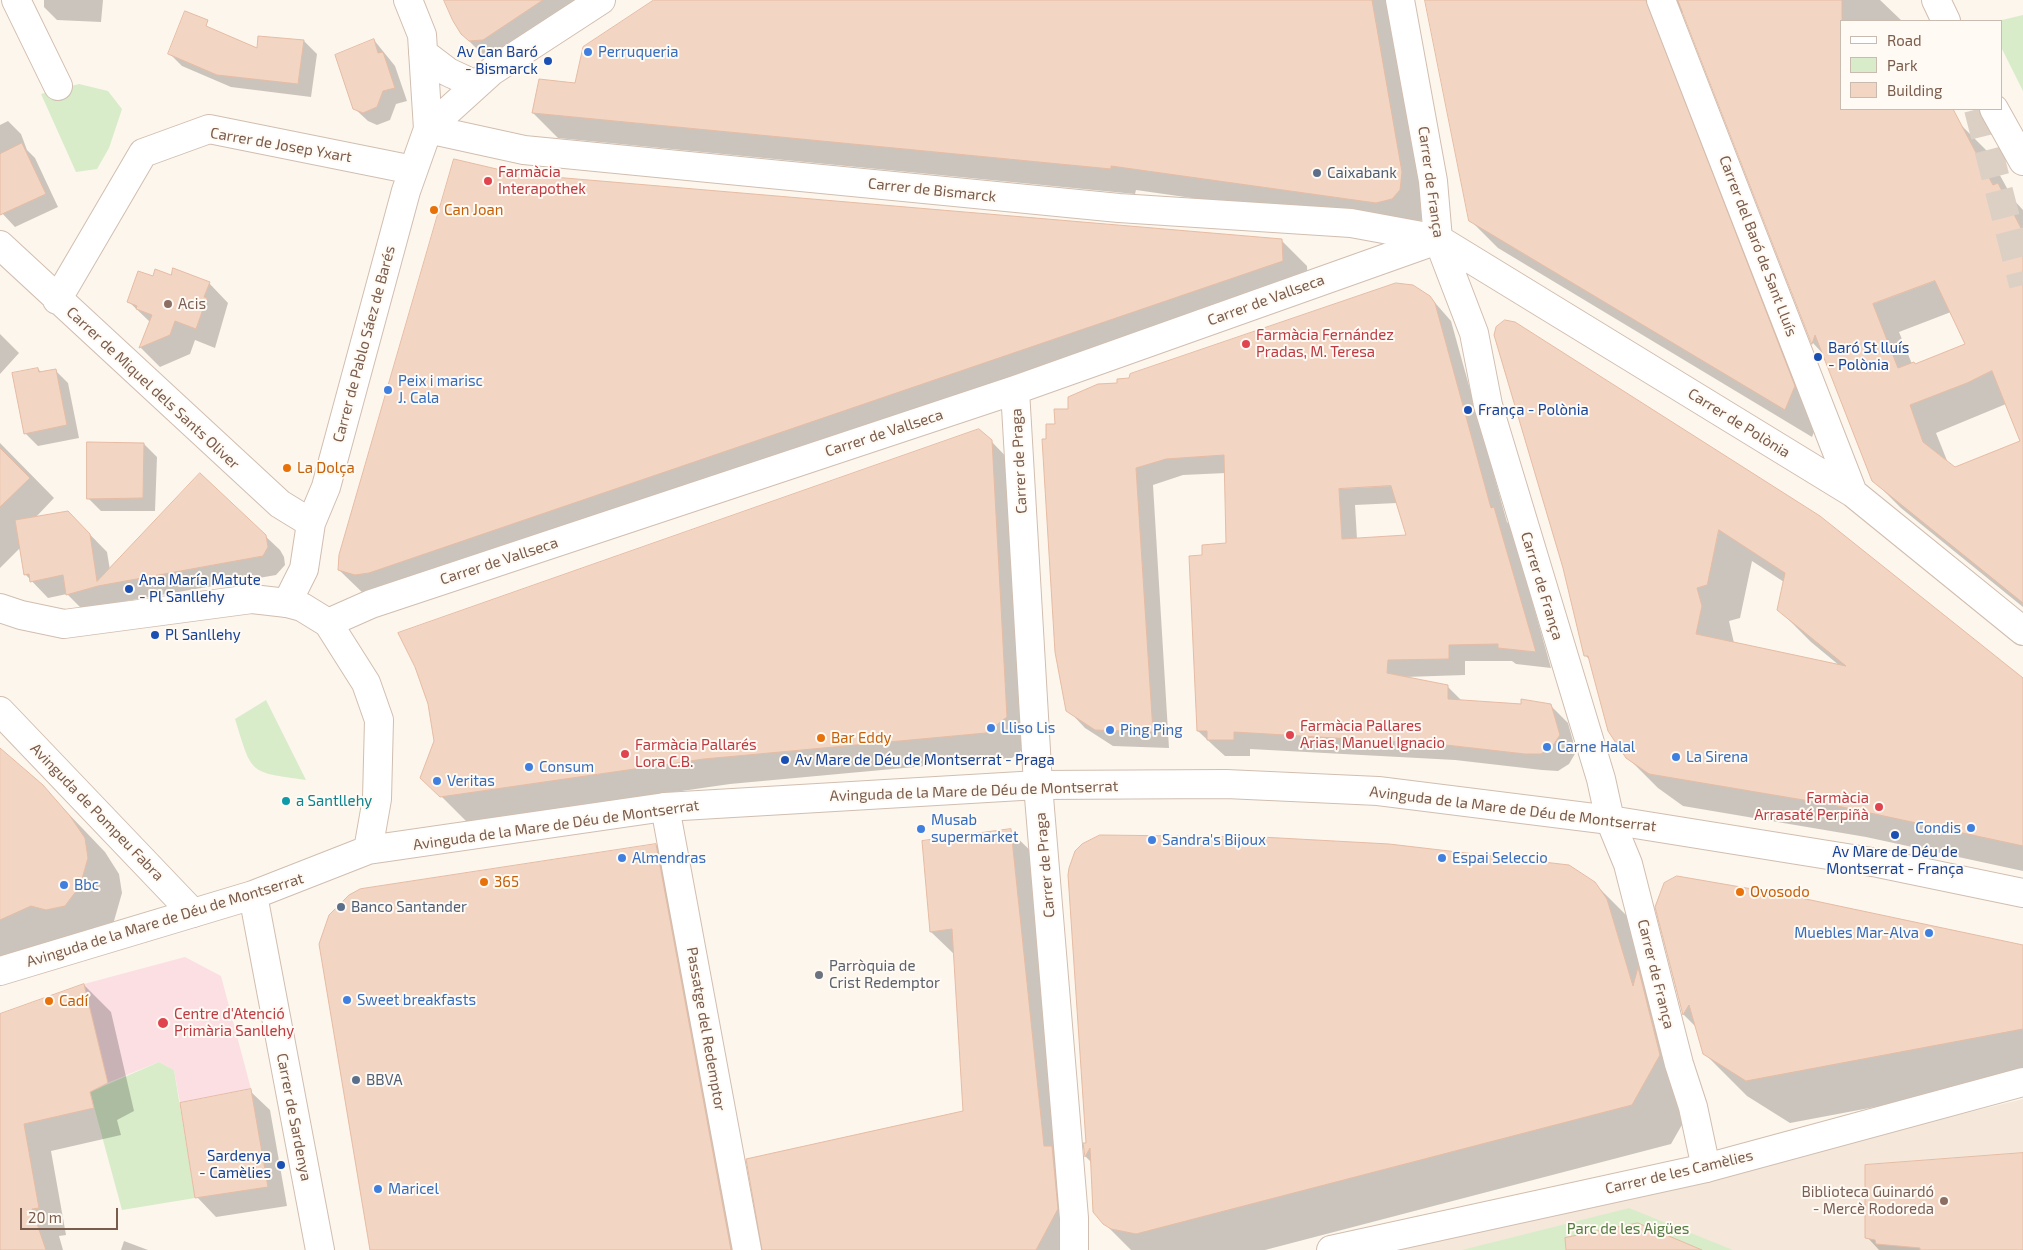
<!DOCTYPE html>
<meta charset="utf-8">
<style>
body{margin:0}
#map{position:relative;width:2023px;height:1250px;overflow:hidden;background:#fdf6ec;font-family:"Exo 2",sans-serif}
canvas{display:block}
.legend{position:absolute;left:1840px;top:20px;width:162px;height:90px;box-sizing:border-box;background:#fffaf3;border:1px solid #cabbb1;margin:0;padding:6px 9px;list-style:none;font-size:15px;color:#7a5c4d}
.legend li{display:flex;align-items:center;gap:10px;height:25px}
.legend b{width:25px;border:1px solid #cabbb1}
.scale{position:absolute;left:20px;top:1208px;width:98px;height:22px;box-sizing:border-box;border:2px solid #7a5c4d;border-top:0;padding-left:6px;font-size:15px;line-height:18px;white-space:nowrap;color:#7a5c4d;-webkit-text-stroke:4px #fffaf3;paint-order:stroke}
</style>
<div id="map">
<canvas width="2023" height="1250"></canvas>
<ul class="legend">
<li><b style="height:6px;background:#fff"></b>Road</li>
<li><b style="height:14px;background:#d8ecc9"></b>Park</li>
<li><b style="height:14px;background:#f3d5c3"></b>Building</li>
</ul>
<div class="scale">20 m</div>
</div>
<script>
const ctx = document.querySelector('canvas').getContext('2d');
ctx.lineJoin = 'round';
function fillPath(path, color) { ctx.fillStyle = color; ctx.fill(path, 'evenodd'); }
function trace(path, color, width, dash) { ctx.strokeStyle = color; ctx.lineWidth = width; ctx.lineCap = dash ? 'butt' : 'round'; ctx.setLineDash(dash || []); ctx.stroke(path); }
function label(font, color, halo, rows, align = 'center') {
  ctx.font = font + ' "Exo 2",sans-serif'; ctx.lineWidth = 4; ctx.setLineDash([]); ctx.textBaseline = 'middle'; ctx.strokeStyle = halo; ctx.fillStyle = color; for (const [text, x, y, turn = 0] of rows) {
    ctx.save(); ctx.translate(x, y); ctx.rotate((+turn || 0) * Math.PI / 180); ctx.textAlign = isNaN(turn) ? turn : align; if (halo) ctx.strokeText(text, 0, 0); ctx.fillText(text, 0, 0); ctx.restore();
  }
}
const residential = new Path2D(`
 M2023,1099V1250H1393L1860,1139Z`);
const medical = new Path2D(`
 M185,957L221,976L251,1089L180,1103L174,1070L159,1062L107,1083L84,984Z`);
const green = new Path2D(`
 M2023,15V91L2002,49V21H1998Z
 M79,84L108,91L122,109L109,148L97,169L76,172L41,94Z
 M266,700L306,780C248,772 252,774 235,719Z
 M159,1062L174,1070L195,1198L122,1210L90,1092Z
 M1629,1208L1733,1250H1462Z`);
const shadow = new Path2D(`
 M44,0H103L101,22L57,20L44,7Z
 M446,0H607L488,60L462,34Z
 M656,0H1392L1425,216L1418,224L1402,228L1136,190L1135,194L558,138L533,113L576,84Z
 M1426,0H1880L1902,21H1842V109H1951L1957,124L1959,123L1986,150L2013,199L2023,210V607L1901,508L1873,480L1824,355L1813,343L1684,12L1676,17L1821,414L1812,437L1498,248L1470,220ZM1951,312L1967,345L1916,365L1912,364L1899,332ZM2006,404L2021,442L1954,469L1948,463L1936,433Z
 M259,37L304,41L317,54L311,97L231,87L182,66L169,53L258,49Z
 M374,40L395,66L407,101L396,104L390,120L377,125L368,121L354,108Z
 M8,121L21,134L27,150L35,158L58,207L15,227L0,211V125Z
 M518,175L1282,241L1307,266L1308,286L365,595L339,570Z
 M172,276L209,283L228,303L215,348L195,340L190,354L160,367L141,348L150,322L128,301L153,278Z
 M1430,297L1451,321L1507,522L1511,526L1551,668L1516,664L1512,661H1465V675L1405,677L1447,686L1463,702L1550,705L1568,723L1576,752L1569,764L1558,771L1542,770L1455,760L1250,749V756H1225L1215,747L1198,731L1204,556L1227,545L1226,473L1183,475L1153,485L1169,748L1113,746L1085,728L1068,710L1047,441L1056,425L1069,410L1130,379ZM1397,503L1407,536L1357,539L1355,505Z
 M0,334L19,353L0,374Z
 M1495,335L2023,679V871L1866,837L1683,806L1658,788L1624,754L1590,660L1585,655L1564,568ZM1752,561L1784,582L1778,609L1811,642L1840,666L1734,643L1729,621L1740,618Z
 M38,369L42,373L55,370L68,383L79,438L38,446L25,433Z
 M991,441L1016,467L1032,742L1012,758L730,784L467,822L422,777L435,741L429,703L416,666Z
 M0,443L54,498L35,518L68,512L107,552L110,570L262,533L280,550L284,557L285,565L276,575L115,603L84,611L67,594L48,598L25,574L21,547L0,568Z
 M144,444L157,457L155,511H101L88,498Z
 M0,757L42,786L105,852L119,874L122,893L114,921L101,941L0,964Z
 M1010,831L1036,856L1075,1250H763L965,1112L955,955L931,932Z
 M656,845L681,871L751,1250H371Z
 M1594,883L1634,923L1699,1095L1671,1144L1265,1250H1131L1104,1223L1092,1163L1086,1157L1085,1144Z
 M1656,907L2023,947V1079L1790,1123L1747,1096L1704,1053L1697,1028L1684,1015Z
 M84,985L111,1012L134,1111L117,1120L121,1135L51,1151L66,1235L59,1236L63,1250H0V1015Z
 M250,1091L270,1110L287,1206L216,1217L197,1197Z
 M2023,1154V1250H1879L1867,1237Z
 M124,1241L148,1250H121Z`);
const building = new Path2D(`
 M444,0H543L483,40L469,41L461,34L453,21Z
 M654,0H1372L1402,172L1400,190L1392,199L1376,203L1111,166V169L532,113L539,79L575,83L583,47Z
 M1425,0H1646L1795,386L1785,410L1469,221Z
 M1678,0H1842V109H1953L1993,185L1998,183L2023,232V603L1872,481L1815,335L1812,344ZM1935,281L1965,344L1915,364L1914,362L1898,368L1873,304ZM1992,371L2020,441L1955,467L1923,442L1910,405L1967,383Z
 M185,11L208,20L206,26L257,48L258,36L304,40L298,84L217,75L168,54Z
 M374,39L378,53L383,52L395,88L383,91L377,107L363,113L353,109L335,55Z
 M22,143L46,194L0,215V154Z
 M454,159L518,174L1282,239L1283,261L369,573L355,575L338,570L339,555Z
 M173,268L210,282L204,297L207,298L196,329L175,321L170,335L139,348L152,315L136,309L137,306L127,302L138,271L153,276L155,269L171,275Z
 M1396,283L1413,285L1430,296L1435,303L1491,508L1494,507L1536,652L1498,648V644L1449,645V659L1388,660L1387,673L1448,685V699L1521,704V699L1551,704L1560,735L1552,747L1541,754H1525L1437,744L1234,732V740H1207V731H1197L1189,556L1202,555V545L1226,543L1224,455L1166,459L1136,468L1153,732L1095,730L1066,711L1055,652L1042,439H1046V424H1055L1054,409H1068V397L1098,384L1117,383V379L1129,378L1130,374ZM1391,486L1406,535L1342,539L1339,489Z
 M1505,320L1515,322L1820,516L2023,678V846L1833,805L1649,774L1626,758L1608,731L1588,656H1584L1563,568L1494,335L1496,327ZM1719,530L1785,573L1777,610L1846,666L1696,634L1702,606L1697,588L1707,585Z
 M38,368L39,372L56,369L67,425L24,434L12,373Z
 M979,429L992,440L1007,717L986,733L704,759L440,797L420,778L434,741L428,704L415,667L398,633Z
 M87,442L144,443L143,498L87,499Z
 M0,448L30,478L0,507Z
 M200,473L266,535L268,547L263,556L98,586L66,595L63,575L30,582L29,574L24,575L15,520L68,511L90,534L97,581Z
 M0,748L43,785L70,816L85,838L88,858L80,886L65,906L46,910L31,906L0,920Z
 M1011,829L1044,1146H1052L1058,1209L1036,1250H762L746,1159L963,1111L952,929L930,932L922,841Z
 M1100,835L1261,837L1389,844L1569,865L1595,882L1607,899L1633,986L1638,967L1660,1055L1632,1105L1136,1234L1111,1229L1103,1224L1093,1212L1090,1148L1085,1157L1083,1143H1086L1068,875L1069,868L1075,851L1082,844Z
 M656,844L731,1250H370L319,944L329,915L349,895L360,889Z
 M1677,876L1787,895L2023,945V1029L1746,1081L1703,1054L1689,1005L1683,1015L1655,907L1664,883Z
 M84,984L108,1083L90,1092L94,1108L24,1124L39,1208L32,1209L46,1250H0V1014Z
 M251,1089L268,1187L195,1198L180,1103Z
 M2023,1153V1250H1920V1248L1876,1244L1875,1240L1865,1238V1165Z
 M1638,1223L1702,1250H1566L1565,1238Z`);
const primaryTunnel = new Path2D(`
 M1978,109L2023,285`);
const minor = new Path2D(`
 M16,0L58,86
 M408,0L422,35L428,129
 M1400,0L1433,181L1438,239L1474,333L1488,405L1601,779L1610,820L1628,864L1679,1064L1693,1107L1706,1168
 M1661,0L1853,493
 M1936,0L1946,21
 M423,53L448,72L476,85
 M1994,109L2023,161
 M428,129L524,150L1119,208L1351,223L1438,239L1853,493L2023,631
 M0,245L280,504L311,523
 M57,300L143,153L209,129L413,170
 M1015,390L1038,785L1074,1218V1250
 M287,603L304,569L311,523L326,487L406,191L428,129L492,71L601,0
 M328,623L371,604L1015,390L1437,240
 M0,711L193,913
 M665,807L747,1250`);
const tertiary = new Path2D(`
 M0,608L21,615L64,624L252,599L287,603L302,607L328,623L366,683L379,720L377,799L368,850
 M253,895L320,1250
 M0,971L253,895L368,850L665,807L1038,785L1226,784L1378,791L1610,820L1878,863L2023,893
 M1331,1250L1706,1168L2023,1082`);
const markers = [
 [588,52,5,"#3f7fe0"],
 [548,61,5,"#1a4fb4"],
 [1317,173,5,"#5c6f8a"],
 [488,181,5,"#e0444e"],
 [434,210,5,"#e8710a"],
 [168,304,5,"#8d6e63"],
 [1246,344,5,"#e0444e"],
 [1818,357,5,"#1a4fb4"],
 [388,390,5,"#3f7fe0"],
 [1468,410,5,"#1a4fb4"],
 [287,468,5,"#e8710a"],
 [129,589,5,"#1a4fb4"],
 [155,635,5,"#1a4fb4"],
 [991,728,5,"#3f7fe0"],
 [1110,730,5,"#3f7fe0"],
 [1290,735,5,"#e0444e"],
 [821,738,5,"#e8710a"],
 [1547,747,5,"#3f7fe0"],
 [625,754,5,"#e0444e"],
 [1676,757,5,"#3f7fe0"],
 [785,760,5,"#1a4fb4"],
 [529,767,5,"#3f7fe0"],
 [437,781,5,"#3f7fe0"],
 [286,801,5,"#0f9aa8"],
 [1879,807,5,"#e0444e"],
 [1971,828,5,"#3f7fe0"],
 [921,829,5,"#3f7fe0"],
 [1895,835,5,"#1a4fb4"],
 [1152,840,5,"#3f7fe0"],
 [622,858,5,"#3f7fe0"],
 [1442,858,5,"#3f7fe0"],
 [484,882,5,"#e8710a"],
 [64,885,5,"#3f7fe0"],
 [1740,892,5,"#e8710a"],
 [341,907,5,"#5c6f8a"],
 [1929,933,5,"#3f7fe0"],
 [819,975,5,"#6b7280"],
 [347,1000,5,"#3f7fe0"],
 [49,1001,5,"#e8710a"],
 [163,1023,6,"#e0444e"],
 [356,1080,5,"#5c6f8a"],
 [281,1165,5,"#1a4fb4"],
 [378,1189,5,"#3f7fe0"],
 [1944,1201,5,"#8d6e63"]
];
const transitNames = [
 ["Av Can Baró",538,52,"right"],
 ["- Bismarck",538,69,"right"],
 ["Baró St lluís",1828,348],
 ["- Polònia",1828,365],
 ["França - Polònia",1478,410],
 ["Ana María Matute",139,580],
 ["- Pl Sanllehy",139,597],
 ["Pl Sanllehy",165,635],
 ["Av Mare de Déu de Montserrat - Praga",795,760],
 ["Av Mare de Déu de",1895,852,"center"],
 ["Montserrat - França",1895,869,"center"],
 ["Sardenya",271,1156,"right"],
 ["- Camèlies",271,1173,"right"]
];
const shopNames = [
 ["Perruqueria",598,52],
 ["Peix i marisc",398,381],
 ["J. Cala",398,398],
 ["Lliso Lis",1001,728],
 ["Ping Ping",1120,730],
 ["Carne Halal",1557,747],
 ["La Sirena",1686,757],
 ["Consum",539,767],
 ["Veritas",447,781],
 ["Musab",931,820],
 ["supermarket",931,837],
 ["Condis",1961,828,"right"],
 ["Sandra's Bijoux",1162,840],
 ["Almendras",632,858],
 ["Espai Seleccio",1452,858],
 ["Bbc",74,885],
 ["Muebles Mar-Alva",1919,933,"right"],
 ["Sweet breakfasts",357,1000],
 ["Maricel",388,1189]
];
const streetNames = [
 ["Carrer de Josep Yxart",281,145,10],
 ["Carrer de França",1431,182,82],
 ["Carrer de Bismarck",932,190,6],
 ["Carrer del Baró de Sant Lluís",1758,246,69],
 ["Carrer de Vallseca",1266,300,-20],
 ["Carrer de Pablo Sáez de Barés",364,344,-75],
 ["Carrer de Miquel dels Sants Oliver",153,388,43],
 ["Carrer de Polònia",1739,423,32],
 ["Carrer de Vallseca",884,433,-18],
 ["Carrer de Praga",1019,461,-93],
 ["Carrer de Vallseca",499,561,-18],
 ["Carrer de França",1542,586,73],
 ["Avinguda de la Mare de Déu de Montserrat",974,791,-2],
 ["Avinguda de la Mare de Déu de Montserrat",1513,809,7],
 ["Avinguda de Pompeu Fabra",97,812,46],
 ["Avinguda de la Mare de Déu de Montserrat",556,825,-8],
 ["Carrer de Praga",1045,865,-95],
 ["Avinguda de la Mare de Déu de Montserrat",165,920,-17],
 ["Carrer de França",1656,974,76],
 ["Passatge del Redemptor",706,1029,80],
 ["Carrer de Sardenya",294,1117,79],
 ["Carrer de les Camèlies",1679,1172,-13]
];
const healthNames = [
 ["Farmàcia",498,172],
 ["Interapothek",498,189],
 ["Farmàcia Fernández",1256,335],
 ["Pradas, M. Teresa",1256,352],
 ["Farmàcia Pallares",1300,726],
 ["Arias, Manuel Ignacio",1300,743],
 ["Farmàcia Pallarés",635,745],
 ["Lora C.B.",635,762],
 ["Farmàcia",1869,798,"right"],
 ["Arrasaté Perpiñà",1869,815,"right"],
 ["Centre d'Atenció",174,1014],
 ["Primària Sanllehy",174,1031]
];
const serviceNames = [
 ["Caixabank",1327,173],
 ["Banco Santander",351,907],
 ["BBVA",366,1080]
];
const foodNames = [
 ["Can Joan",444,210],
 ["La Dolça",297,468],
 ["Bar Eddy",831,738],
 ["365",494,882],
 ["Ovosodo",1750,892],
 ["Cadí",59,1001]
];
const educationNames = [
 ["Acis",178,304],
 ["Biblioteca Guinardó",1934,1192,"right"],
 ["- Mercè Rodoreda",1934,1209,"right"]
];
const cultureNames = [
 ["a Santllehy",296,801]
];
const worshipNames = [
 ["Parròquia de",829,966],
 ["Crist Redemptor",829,983]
];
const parkNames = [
 ["Parc de les Aigües",1628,1229]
];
fillPath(residential, '#f5e8da');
fillPath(medical, '#fbdfe3');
fillPath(green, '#d8ecc9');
fillPath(shadow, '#0003');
fillPath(building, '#f3d5c3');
trace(building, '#e6bba3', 1);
trace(primaryTunnel, '#dcd0c4', 28, [28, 14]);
trace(minor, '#d1beb0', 30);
trace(tertiary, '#d1beb0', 30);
trace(minor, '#fff', 28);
trace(tertiary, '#fff', 28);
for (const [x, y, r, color] of markers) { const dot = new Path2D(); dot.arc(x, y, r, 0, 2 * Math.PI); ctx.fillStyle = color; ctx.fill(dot); trace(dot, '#fffaf3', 2); }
label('15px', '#164399', '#fffaf3', transitNames, 'left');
label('15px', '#366cbe', '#fffaf3', shopNames, 'left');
label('15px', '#7a5c4d', '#fffaf3', streetNames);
label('15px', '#be3a42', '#fffaf3', healthNames, 'left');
label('15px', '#4e5e75', '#fffaf3', serviceNames, 'left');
label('15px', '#c56008', '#fffaf3', foodNames, 'left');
label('15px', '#785e54', '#fffaf3', educationNames, 'left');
label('15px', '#0d838f', '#fffaf3', cultureNames, 'left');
label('15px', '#5b616d', '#fffaf3', worshipNames, 'left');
label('15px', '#537a41', '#fffaf3', parkNames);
</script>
